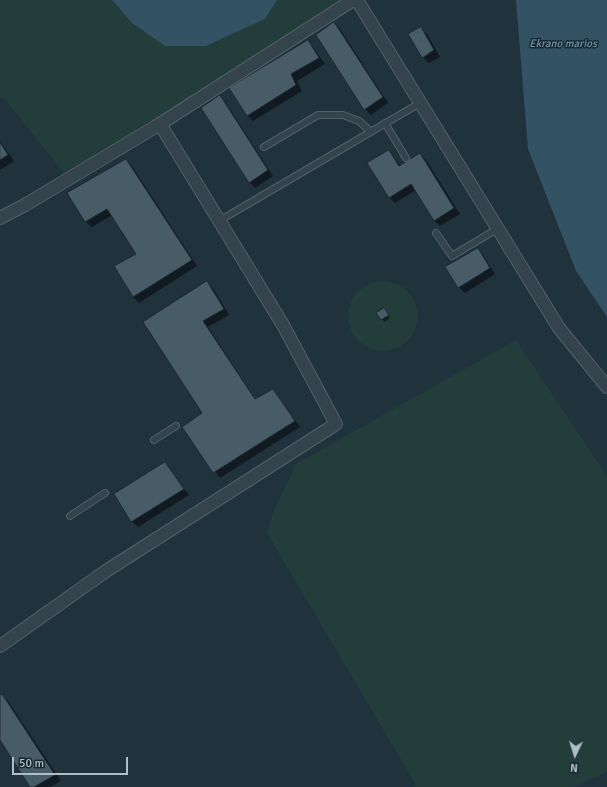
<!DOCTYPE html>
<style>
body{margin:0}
#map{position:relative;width:607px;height:787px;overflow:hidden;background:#20323c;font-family:Signika,sans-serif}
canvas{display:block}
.north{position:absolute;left:555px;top:735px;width:40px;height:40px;-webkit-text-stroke:3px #1a2830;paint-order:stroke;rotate:184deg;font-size:11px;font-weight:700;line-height:16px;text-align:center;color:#afbec8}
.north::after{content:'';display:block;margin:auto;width:14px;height:18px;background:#afbec8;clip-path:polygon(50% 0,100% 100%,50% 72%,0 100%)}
.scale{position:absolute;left:12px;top:757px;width:116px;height:18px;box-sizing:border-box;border:2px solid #afbec8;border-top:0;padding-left:5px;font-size:12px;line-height:14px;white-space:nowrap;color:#afbec8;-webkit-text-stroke:3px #1a2830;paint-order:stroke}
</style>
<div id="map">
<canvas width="607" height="787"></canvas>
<div class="north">N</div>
<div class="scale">50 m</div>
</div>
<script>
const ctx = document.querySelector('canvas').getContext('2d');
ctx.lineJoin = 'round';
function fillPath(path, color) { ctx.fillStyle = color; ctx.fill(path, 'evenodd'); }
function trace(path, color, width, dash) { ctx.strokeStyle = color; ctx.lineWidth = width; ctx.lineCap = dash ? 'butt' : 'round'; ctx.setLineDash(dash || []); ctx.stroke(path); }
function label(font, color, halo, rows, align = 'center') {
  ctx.font = font + ' Signika,sans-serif'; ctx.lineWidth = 3; ctx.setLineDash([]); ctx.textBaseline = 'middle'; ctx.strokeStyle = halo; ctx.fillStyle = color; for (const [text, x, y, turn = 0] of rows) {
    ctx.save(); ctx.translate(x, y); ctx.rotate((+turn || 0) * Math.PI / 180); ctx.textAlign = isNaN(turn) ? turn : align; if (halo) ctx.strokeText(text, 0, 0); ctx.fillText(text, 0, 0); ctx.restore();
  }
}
const green = new Path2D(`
 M0,0H112L132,23L165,46H206L265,19L277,0H353L68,178L4,98H0Z
 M348 316a35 35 0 1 1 70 0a35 35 0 1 1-70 0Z
 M516,340L607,476V772L574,787H412L416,785L267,533L275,508L296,464Z`);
const water = new Path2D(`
 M112,0H277L265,19L206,46H165L132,23Z
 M516,0H607V317L576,271L528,149Z`);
const shadow = new Path2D(`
 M334,24L340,29L388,103L371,115L365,109Z
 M421,29L427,34L440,57L429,63L423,57Z
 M308,41L325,64L297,81L302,91L253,121L247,115Z
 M220,97L226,103L273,176L255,188L249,182Z
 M0,141L14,161L0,170Z
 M389,151L401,166L420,154L426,160L460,214L440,226L434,220L416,190L395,203L389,197Z
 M126,160L132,166L197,266L139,303L133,297L137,255L112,215L92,227L86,222Z
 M478,249L483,255L495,274L465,293L459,287Z
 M207,282L213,288L229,315L208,327L256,400L273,390L300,427L220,478L183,427L203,413L144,323Z
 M387,312L390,318L384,322L382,319Z
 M165,463L189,495L138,527L132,521Z
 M2,695L8,701L61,781L50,787H31L0,738V696Z`);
const building = new Path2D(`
 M334,22L383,97L364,110L316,35Z
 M421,27L434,50L422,58L408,34Z
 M308,40L319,58L291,74L296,85L247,116L229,88Z
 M220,95L268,170L249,183L201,108Z
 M0,142L8,155L0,160Z
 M389,150L399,166L420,153L454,208L434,221L411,184L389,198L367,163Z
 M126,159L192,260L133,297L114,266L136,254L107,209L85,222L67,193Z
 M478,248L490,268L458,288L445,267Z
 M207,281L224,309L203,321L255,399L273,389L295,421L213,473L182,427L202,413L143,322Z
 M384,308L389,315L381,320L376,313Z
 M165,462L184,489L131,522L114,494Z
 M2,694L55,775L34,787H30L0,740V695Z`);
const service = new Path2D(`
 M385,123L406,158
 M264,147L318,115H343L359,121L371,132
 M219,221L420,103
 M436,233L452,256L497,229
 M154,440L176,426
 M70,516L105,493`);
const minor = new Path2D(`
 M357,0L559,328L607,387
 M0,218L25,205L160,124L353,0
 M0,646L106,571L336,424L283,325L160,124`);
const waterNames = [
 ["Ekrano marios",563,44]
];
fillPath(green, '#223d3a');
fillPath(water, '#335264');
fillPath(shadow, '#0007');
fillPath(building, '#485c67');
trace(building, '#1c2a32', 1);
trace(service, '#526169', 8);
trace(minor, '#526169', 14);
trace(service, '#34434c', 6);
trace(minor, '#34434c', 12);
label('italic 11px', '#6e96ad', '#1a2830', waterNames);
</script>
